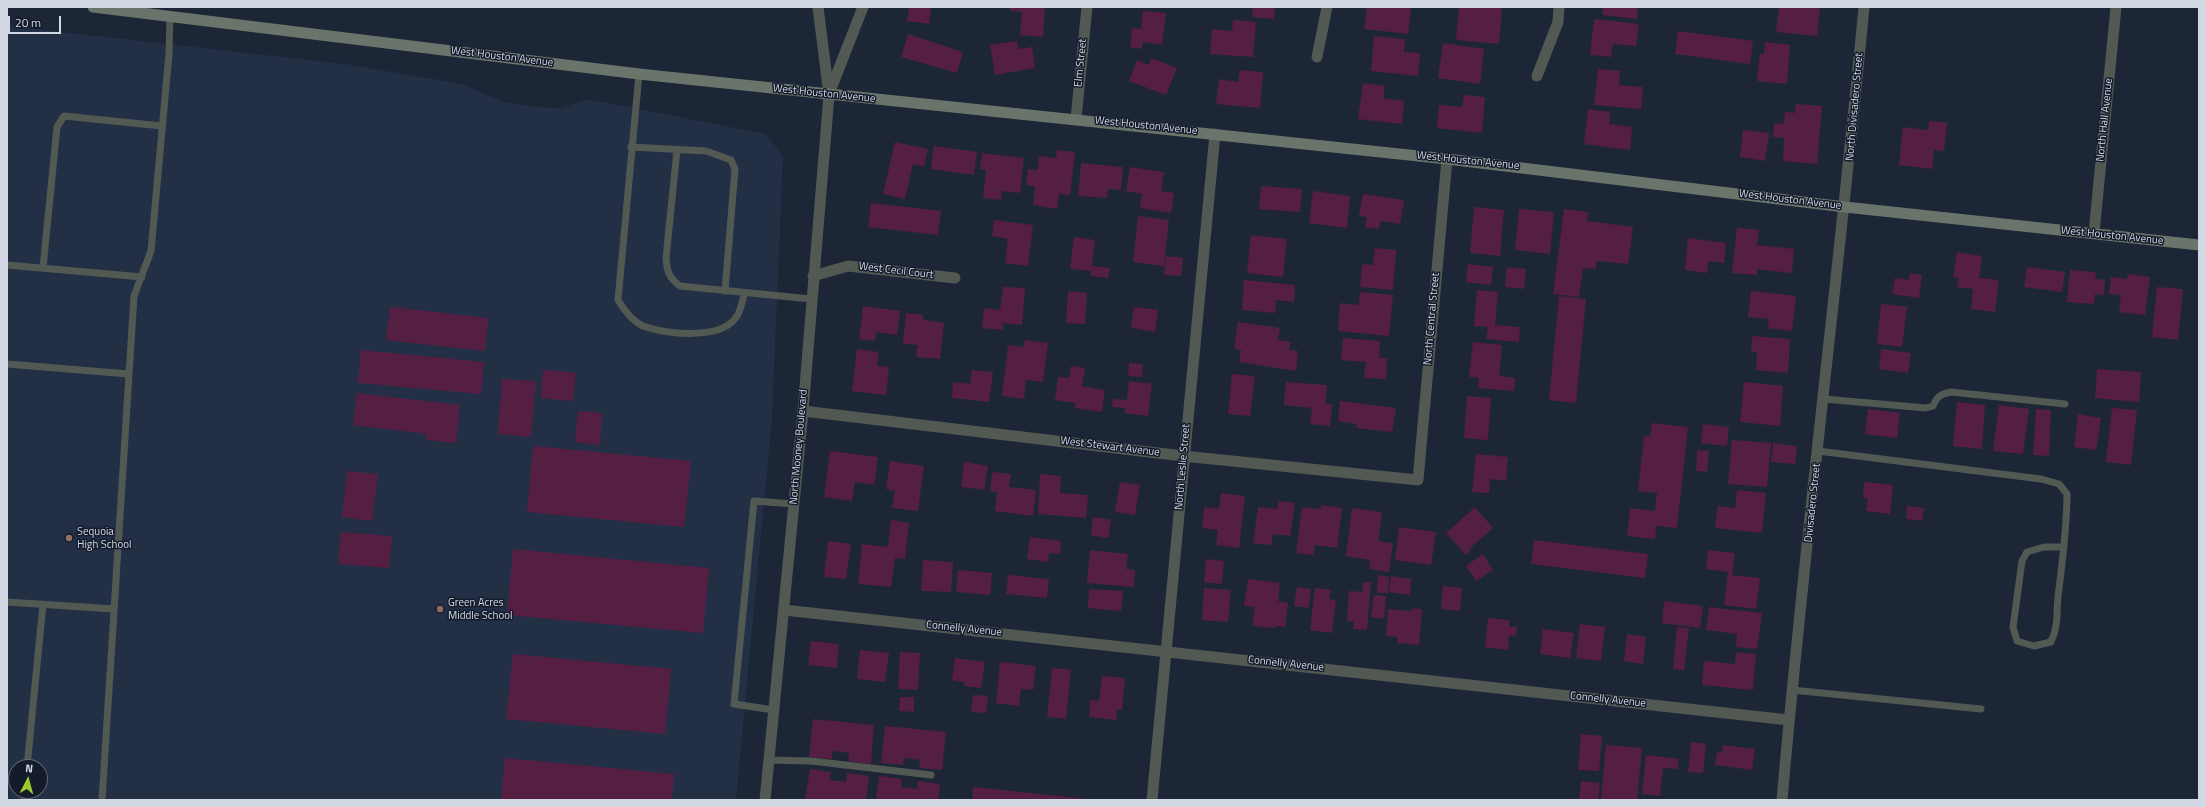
<!DOCTYPE html>
<style>
body{margin:0}
#map{position:relative;width:2206px;height:807px;overflow:hidden;background:#1d2636;font-family:"Titillium Web",sans-serif}
canvas{display:block}
.frame{position:absolute;inset:0;border:8px solid #d3d9e4;pointer-events:none}
.north{position:absolute;left:8px;top:759px;width:40px;height:40px;box-sizing:border-box;background:#141c2c;border:1px solid #606876;border-radius:50%;rotate:6deg;font-size:11px;font-weight:700;line-height:16px;text-align:center;color:#d3d9e4}
.north::after{content:'';display:block;margin:auto;width:14px;height:18px;background:#9cca31;clip-path:polygon(50% 0,100% 100%,50% 72%,0 100%)}
.scale{position:absolute;left:8px;top:16px;width:53px;height:18px;box-sizing:border-box;border:2px solid #d3d9e4;border-top:0;padding-left:5px;font-size:12px;line-height:14px;white-space:nowrap;color:#d3d9e4;-webkit-text-stroke:3px #141c2c;paint-order:stroke}
</style>
<div id="map">
<canvas width="2206" height="807"></canvas>
<div class="frame"></div>
<div class="north">N</div>
<div class="scale">20 m</div>
</div>
<script>
const ctx = document.querySelector('canvas').getContext('2d');
ctx.lineJoin = 'round';
function fillPath(path, color) { ctx.fillStyle = color; ctx.fill(path, 'evenodd'); }
function trace(path, color, width, dash) { ctx.strokeStyle = color; ctx.lineWidth = width; ctx.lineCap = dash ? 'butt' : 'round'; ctx.setLineDash(dash || []); ctx.stroke(path); }
function label(font, color, halo, rows, align = 'center') {
  ctx.font = font + ' "Titillium Web",sans-serif'; ctx.lineWidth = 3; ctx.setLineDash([]); ctx.textBaseline = 'middle'; ctx.strokeStyle = halo; ctx.fillStyle = color; for (const [text, x, y, turn = 0] of rows) {
    ctx.save(); ctx.translate(x, y); ctx.rotate((+turn || 0) * Math.PI / 180); ctx.textAlign = isNaN(turn) ? turn : align; if (halo) ctx.strokeText(text, 0, 0); ctx.fillText(text, 0, 0); ctx.restore();
  }
}
const built = new Path2D(`
 M7,26L345,64L463,84L503,102L535,107L562,108L587,99L766,134L783,156L772,418L736,800H7ZM16,767H40V791H16Z`);
const building = new Path2D(`
 M909,7H931L929,24L907,21Z
 M1010,7H1045L1043,37L1020,35L1022,12L1010,11Z
 M1253,7H1275L1274,19L1252,17Z
 M1367,7H1411L1408,34L1364,29Z
 M1459,7L1502,8L1499,44L1456,40Z
 M1603,7H1638L1637,19L1603,15Z
 M1779,7L1820,8L1817,36L1776,32Z
 M1143,11L1166,13L1162,45L1143,42L1142,49L1130,47L1132,28L1141,29Z
 M1594,19L1639,24L1636,46L1613,44L1611,57L1590,55Z
 M1233,20L1256,22L1253,57L1210,54L1212,29L1232,31Z
 M1678,31L1753,41L1750,64L1675,54Z
 M908,34L963,52L957,73L901,57Z
 M1374,36L1405,39L1404,52L1420,53L1418,76L1371,71Z
 M1017,41L1018,49L1032,47L1035,68L995,75L990,45Z
 M1765,42L1790,45L1787,84L1757,81L1760,54H1764Z
 M1443,43L1484,49L1480,84L1438,78Z
 M1151,58L1177,68L1166,95L1129,81L1137,60L1149,65Z
 M1598,69L1620,71L1619,85L1643,87L1641,109L1594,105Z
 M1240,70L1263,72L1260,108L1216,104L1219,79L1238,82Z
 M1363,83L1385,86L1383,98L1404,101L1402,124L1358,119Z
 M1464,95L1485,97L1482,133L1437,128L1439,105L1462,107Z
 M1796,104L1822,106L1817,164L1783,161L1784,138L1773,137L1774,123L1784,124L1785,112L1795,113Z
 M1588,109L1610,112L1609,124L1632,127L1630,150L1584,144Z
 M1929,121L1947,123L1944,151L1934,150L1932,169L1899,165L1903,127L1928,130Z
 M1743,130L1769,133L1765,161L1740,157Z
 M895,142L928,149L924,167L913,164L905,199L883,194Z
 M934,146L977,152L974,175L931,169Z
 M1057,150L1075,152L1070,195L1059,194L1057,209L1033,205L1035,186L1026,185L1028,169L1038,170L1039,156L1056,158Z
 M982,153L1024,158L1020,193L1002,191L1001,200L983,198L986,170L980,169Z
 M1081,163L1123,167L1121,190L1108,189L1107,198L1078,196Z
 M1130,167L1164,172L1161,191L1174,193L1171,213L1140,208L1142,194L1126,191Z
 M1261,186L1302,189L1300,212L1259,209Z
 M1313,191L1350,196L1347,228L1309,223Z
 M1363,194L1404,200L1400,224L1380,221L1379,229L1365,227L1367,217L1359,216Z
 M871,203L941,211L938,235L868,227Z
 M1474,207L1504,210L1500,256L1470,253Z
 M1519,209L1554,212L1550,254L1515,250Z
 M1564,209L1588,212L1587,221L1633,227L1628,264L1597,261L1596,269L1583,268L1579,297L1553,294Z
 M1138,216L1169,220L1164,266L1133,262Z
 M994,220L1033,225L1028,266L1005,263L1008,239L992,236Z
 M1737,228L1759,230L1757,245L1794,249L1792,273L1757,269V275L1732,273Z
 M1251,235L1287,239L1283,277L1247,273Z
 M1074,237L1095,240L1092,266L1110,268L1108,278L1091,276V271L1070,269Z
 M1688,238L1726,243L1724,263L1708,261L1707,273L1685,270Z
 M1375,248L1396,250L1393,290L1360,287L1362,264L1373,265Z
 M1957,252L1982,256L1979,278L1999,280L1995,312L1971,309L1973,289L1957,287L1958,278L1953,277Z
 M1166,256L1183,258L1181,276L1164,275Z
 M1468,264L1493,267L1491,285L1466,282Z
 M1507,267L1526,269L1524,289L1505,287Z
 M2027,267L2065,272L2062,292L2024,287Z
 M2070,270L2096,272L2095,279L2105,280L2104,295L2095,294L2094,304L2067,302Z
 M1910,273L1922,275L1919,298L1892,294L1895,278L1909,280Z
 M2128,274L2150,277L2145,315L2119,312L2121,295L2109,294L2111,277L2127,279Z
 M1244,280L1295,285L1294,302L1276,300L1275,313L1242,310Z
 M1003,287L1025,288L1022,325L1003,323V330L982,328L984,308L1000,310Z
 M2157,287L2183,289L2178,340L2152,337Z
 M1477,290L1498,292L1495,325L1520,327L1519,342L1486,339L1488,327L1474,326Z
 M1068,291L1087,293L1085,324L1066,323Z
 M1751,291L1796,296L1792,331L1768,328L1769,319L1748,317Z
 M1360,292L1393,295L1389,336L1338,331L1340,303L1359,305Z
 M1559,296L1586,299L1576,403L1549,400Z
 M1881,304L1907,307L1902,347L1877,344Z
 M863,306L900,311L897,335L876,332L875,341L859,339Z
 M390,307L488,318L485,351L386,340Z
 M1134,307L1158,310L1155,332L1131,328Z
 M906,313L923,315V320L944,323L940,359L916,357L918,345L903,344Z
 M1238,322L1280,328L1278,340L1291,342L1289,350L1298,351L1296,371L1239,362L1241,350L1234,349Z
 M1752,336L1790,339L1788,373L1756,370L1757,352L1751,351Z
 M1343,338L1380,341L1379,358H1387L1386,379L1364,378L1366,362L1341,360Z
 M1025,340L1048,343L1043,382L1026,380L1024,399L1002,396L1008,345L1024,347Z
 M1473,342L1502,345L1499,376L1515,378L1514,391L1478,388L1479,378L1469,377Z
 M857,349L879,352L877,366L889,367L886,395L852,391Z
 M1881,349L1911,353L1908,373L1879,369Z
 M361,350L484,362L481,394L358,383Z
 M1129,363L1143,364L1142,377L1128,376Z
 M1071,366L1085,368L1082,386L1105,390L1102,412L1075,408L1076,403L1055,400L1058,377L1069,378Z
 M2097,369L2141,372L2139,402L2095,398Z
 M543,370L576,373L573,401L541,398Z
 M972,370L993,372L989,402L952,398L953,382L970,384Z
 M1232,374L1255,376L1250,416L1228,414Z
 M502,379L536,381L531,437L498,434Z
 M1129,381L1152,384L1148,416L1124,413L1125,408L1112,407L1113,399L1127,400Z
 M1286,382L1327,385L1325,404H1332L1330,426L1310,424L1312,408L1284,405Z
 M1744,382L1783,386L1780,426L1740,422Z
 M357,393L460,405L456,443L426,440L427,434L353,425Z
 M1467,396L1491,398L1488,440L1464,438Z
 M1340,401L1396,408L1392,432L1356,428L1357,424L1338,421Z
 M1957,402L1985,405L1982,449L1953,446Z
 M1999,405L2029,409L2023,454L1993,451Z
 M2112,408L2137,410L2131,465L2106,462Z
 M1868,409L1900,413L1897,438L1865,434Z
 M2036,409L2051,410L2049,456L2033,455Z
 M578,411L602,413L600,445L575,442Z
 M2078,414L2101,418L2096,450L2074,447Z
 M1652,423L1688,427L1677,528L1656,526L1655,539L1627,536L1630,508L1655,511L1657,493L1638,491L1644,436L1650,437Z
 M1703,424L1729,427L1727,446L1701,443Z
 M1732,440L1771,443L1767,487L1728,484Z
 M1773,443L1797,446L1795,464L1771,462Z
 M533,446L691,461L684,527L527,512Z
 M1697,450L1709,451L1707,472L1696,471Z
 M830,451L878,457L874,485L855,482L852,501L824,497Z
 M1476,454L1508,457L1506,481L1490,479L1489,493L1472,492Z
 M890,461L924,466L918,511L892,508L895,491L886,489Z
 M964,462L988,466L984,490L961,487Z
 M347,471L378,474L372,521L342,517Z
 M992,472L1011,474L1009,487L1036,490L1033,516L995,511L997,492L990,491Z
 M1040,474L1061,476L1060,493L1088,495L1086,518L1038,514Z
 M1120,482L1140,485L1135,515L1115,512Z
 M1864,482L1893,485L1890,514L1866,511L1868,498H1863Z
 M1737,490L1766,493L1762,533L1715,528L1718,506L1735,508Z
 M1221,493L1245,496L1239,548L1216,545L1218,530L1202,528L1204,507L1219,509Z
 M1279,501L1295,503L1290,536L1273,534L1271,545L1253,543L1258,507L1277,509Z
 M1321,505L1342,508L1337,548L1315,545L1313,555L1296,553L1302,507L1321,509Z
 M1907,506L1924,508L1922,521L1906,519Z
 M1475,507L1493,528L1469,549L1470,552L1466,555L1446,533Z
 M1352,508L1382,512L1378,541L1393,543L1389,572L1369,569L1370,560L1346,556Z
 M1093,517L1111,520L1108,538L1091,535Z
 M891,520L909,523L905,559L895,558L891,587L858,584L862,544L888,547Z
 M1399,527L1436,532L1431,565L1395,560Z
 M341,532L392,536L389,568L338,564Z
 M1030,537L1061,541L1060,554L1049,553L1048,562L1027,559Z
 M1534,540L1648,554L1645,578L1531,564Z
 M828,541L851,544L846,579L824,577Z
 M513,549L709,568L703,633L507,615Z
 M1090,550L1128,554L1126,569L1135,570L1134,587L1087,583Z
 M1708,550L1735,553L1732,575L1760,578L1756,609L1724,605L1728,572L1706,569Z
 M1483,554L1493,570L1476,581L1466,566Z
 M1206,559L1224,561L1222,584L1204,582Z
 M923,560L953,562L951,592L921,591Z
 M958,570L992,573L990,595L956,592Z
 M1008,575L1049,579L1047,598L1006,594Z
 M1378,575L1389,577L1388,593H1377Z
 M1391,576L1411,579L1410,595L1389,592Z
 M1248,579L1280,583L1278,601L1288,603L1285,627L1275,626V628L1252,626L1255,607L1244,606Z
 M1363,582H1371L1367,630L1353,629L1354,621H1347L1349,591L1362,592Z
 M1443,586L1462,588L1460,611L1441,609Z
 M1297,587L1311,589L1309,608L1294,606Z
 M1204,588L1231,590L1228,622L1202,620Z
 M1315,588L1331,590L1329,599L1336,600L1332,633L1310,630Z
 M1089,589L1123,591L1121,611L1088,608Z
 M1374,595L1386,596L1384,619L1371,617Z
 M1664,601L1703,606L1700,628L1662,623Z
 M1709,607L1762,613L1757,649L1736,647L1737,634L1706,630Z
 M1412,608L1422,609L1419,645L1397,643V637L1386,636L1388,609L1412,611Z
 M1488,618L1509,620V627H1517L1516,636L1509,635L1508,650L1485,647Z
 M1580,624L1605,627L1601,661L1576,658Z
 M1677,627L1689,628L1684,670L1673,669Z
 M1543,629L1574,633L1570,658L1540,654Z
 M1627,634L1646,637L1643,664L1624,661Z
 M811,641L839,644L837,668L808,665Z
 M860,650L889,653L885,682L857,679Z
 M900,652L920,653L918,690L898,689Z
 M1736,652L1756,654L1753,690L1702,685L1704,661L1735,664Z
 M513,654L671,669L665,734L506,719Z
 M955,658L985,662L981,688L964,686V682L952,680Z
 M1000,662L1036,666L1033,690L1021,689L1019,706L996,703Z
 M1052,668L1071,670L1066,719L1047,717Z
 M1102,676L1125,678L1122,710L1117,709L1116,720L1089,717L1090,700L1099,701Z
 M973,695L988,696L986,713L971,712Z
 M900,697H914V712L899,711Z
 M813,719L874,725L871,764L848,761L849,753L832,751V759L809,757Z
 M885,726L946,732L942,770L919,768L920,760L904,758L903,765L881,763Z
 M1581,734L1602,736L1599,771L1578,770Z
 M1691,742L1706,744L1703,773L1688,772Z
 M1606,745L1642,748L1637,800H1601Z
 M1723,745L1755,749L1752,770L1715,765L1717,752L1722,753Z
 M1646,755L1679,759L1678,769L1663,768L1660,796L1642,794Z
 M505,758L674,774L672,800H501Z
 M810,769L831,772L830,780L846,782L847,773L869,776L866,800H805Z
 M879,776L902,779L901,787L917,789L918,781L940,784L938,800H876Z
 M1581,781L1600,783L1598,800H1579Z
 M973,787L1088,799V800H972Z`);
const service = new Path2D(`
 M639,74L618,300C624,310 632,321 643,326C666,334 722,341 737,316C741,310 742,300 745,293
 M631,147L706,151L731,160L735,169L725,291
 M677,150L666,258C667,272 669,278 680,286L811,299
 M7,265L142,277
 M43,268L57,127L64,116L162,126
 M7,364L129,374
 M1824,399L1926,408L1933,406C1937,396 1941,394 1951,392L2065,404
 M1818,451L2041,479L2059,484L2067,494C2067,529 2062,563 2058,597C2056,615 2059,624 2051,642L2034,646L2017,641L2013,627L2022,561L2027,552L2044,547H2064
 M7,602L114,609
 M1792,690L1981,709
 M774,710L734,704L754,501L794,504
 M769,760L811,761L931,775
 M27,767L43,604
 M24,800L25,791
 M102,800L134,296L151,251L169,54L170,16`);
const minor = new Path2D(`
 M1317,57L1327,7
 M1537,76L1558,22L1559,7
 M1076,119L1087,7
 M2094,233L2116,7
 M813,276L848,266L955,278
 M803,411L1183,456L1418,480L1447,159
 M784,610L1789,720
 M1152,800L1215,134
 M1782,800C1805,535 1839,272 1864,7`);
const tertiary = new Path2D(`
 M829,94L863,7
 M765,800L803,411L829,95L818,7`);
const secondary = new Path2D(`
 M93,7L639,74L1447,159L1845,207L2199,245`);
const markers = [
 [69,538,4,"#8d6e63"],
 [440,609,4,"#8d6e63"]
];
const streetNames = [
 ["West Houston Avenue",502,57,7],
 ["Elm Street",1081,63,-84],
 ["West Houston Avenue",824,94,6],
 ["North Divisadero Street",1855,107,-85],
 ["North Hall Avenue",2105,120,-84],
 ["West Houston Avenue",1146,126,6],
 ["West Houston Avenue",1468,161,6],
 ["West Houston Avenue",1790,200,7],
 ["West Houston Avenue",2112,236,6],
 ["West Cecil Court",896,271,7],
 ["North Central Street",1432,319,-85],
 ["North Mooney Boulevard",799,447,-85],
 ["West Stewart Avenue",1110,447,7],
 ["North Leslie Street",1183,467,-85],
 ["Divisadero Street",1813,503,-84],
 ["Connelly Avenue",964,629,6],
 ["Connelly Avenue",1286,664,6],
 ["Connelly Avenue",1608,700,6]
];
const poiNames = [
 ["Sequoia",77,532],
 ["High School",77,545],
 ["Green Acres",448,603],
 ["Middle School",448,616]
];
fillPath(built, '#232f45');
fillPath(building, '#551f43');
trace(service, '#515952', 7);
trace(minor, '#515952', 11);
trace(tertiary, '#515952', 11);
trace(secondary, '#69756a', 11);
for (const [x, y, r, color] of markers) { const dot = new Path2D(); dot.arc(x, y, r, 0, 2 * Math.PI); ctx.fillStyle = color; ctx.fill(dot); trace(dot, '#141c2c', 1.5); }
label('11px', '#d3d9e4', '#141c2c', streetNames);
label('11px', '#d3d9e4', '#141c2c', poiNames, 'left');
</script>
